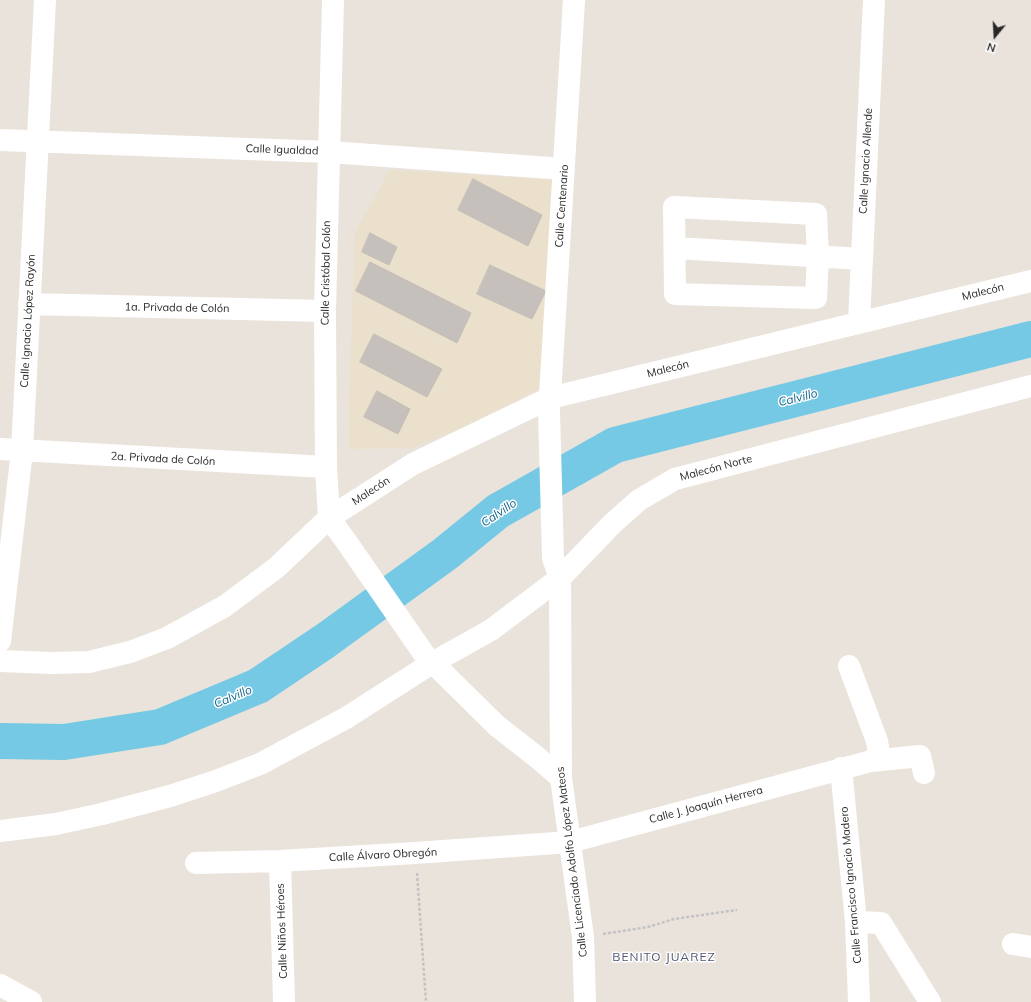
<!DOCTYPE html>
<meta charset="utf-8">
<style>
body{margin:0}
#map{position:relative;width:1031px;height:1002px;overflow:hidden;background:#eae3db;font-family:Mulish,sans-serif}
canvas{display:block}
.north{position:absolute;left:975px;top:16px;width:40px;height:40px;-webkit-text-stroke:3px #fff;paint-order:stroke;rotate:198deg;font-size:11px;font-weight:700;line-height:16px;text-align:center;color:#282828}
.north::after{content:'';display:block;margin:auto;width:14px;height:18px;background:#282828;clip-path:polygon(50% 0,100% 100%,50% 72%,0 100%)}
</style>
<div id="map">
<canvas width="1031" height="1002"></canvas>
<div class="north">N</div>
</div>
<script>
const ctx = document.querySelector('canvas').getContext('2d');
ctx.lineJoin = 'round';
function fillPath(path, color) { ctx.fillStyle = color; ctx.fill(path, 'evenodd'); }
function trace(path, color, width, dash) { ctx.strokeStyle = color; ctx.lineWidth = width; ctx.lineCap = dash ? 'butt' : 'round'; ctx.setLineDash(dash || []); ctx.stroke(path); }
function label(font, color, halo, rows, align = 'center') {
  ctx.font = font + ' Mulish,sans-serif'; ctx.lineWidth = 3; ctx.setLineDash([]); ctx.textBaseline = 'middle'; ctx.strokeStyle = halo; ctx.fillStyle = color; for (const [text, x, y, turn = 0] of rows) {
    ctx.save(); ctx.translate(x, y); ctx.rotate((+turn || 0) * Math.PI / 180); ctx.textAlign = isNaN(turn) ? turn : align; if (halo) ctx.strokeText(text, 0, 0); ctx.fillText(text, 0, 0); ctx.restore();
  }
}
const education = new Path2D(`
 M390,170L556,180L545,386L457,430L411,448L349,449V401L355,233Z`);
const river = new Path2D(`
 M0,741L64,742L160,727L258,686L325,641L445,554L498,511L615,445L1031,339`);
const building = new Path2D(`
 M473,179L542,215L528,246L458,210Z
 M370,233L397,247L389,265L362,252Z
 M370,262L471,313L457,343L356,291Z
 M490,265L546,291L532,319L477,294Z
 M374,334L442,369L427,397L360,362Z
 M377,391L410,409L398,434L364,417Z`);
const path = new Path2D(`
 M417,873L426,1002
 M603,934L648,927L674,919L737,910`);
const minor = new Path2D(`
 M333,0L325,311L326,467L329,518L346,541L424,654L497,726L538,758L561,778
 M574,0L549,411L553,558L560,578L561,778L583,937L585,1002
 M0,140L330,152L564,169
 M674,207L816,214L818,256L816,298L675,294Z
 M675,248L862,259
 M29,304L325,311
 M859,322L874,0
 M0,449L326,467
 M0,641L22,451L45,0
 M0,661L51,663L89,662L130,652L167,638L225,606L276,568L329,518L413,464L550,398L1031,281
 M849,666L877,741L880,760
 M841,768L856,922L859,1002
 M0,831L56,824L102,814L170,796L213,782L260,764L346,718L432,663L491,630L560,578L612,524L639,500L675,479L1031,386
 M280,861L284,1002
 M196,863L280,861L415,853L570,842L871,761L920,756L924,773
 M856,922L881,923L930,1002
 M1013,944L1031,947
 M0,985L31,1002`);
const streetNames = [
 ["Calle Igualdad",282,150,2],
 ["Calle Ignacio Allende",866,161,-87],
 ["Calle Centenario",562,206,-86],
 ["Calle Cristóbal Colón",326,273,-89],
 ["Malecón",983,292,-14],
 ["1a. Privada de Colón",177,308,1],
 ["Calle Ignacio López Rayón",28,321,-87],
 ["Malecón",668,369,-14],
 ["2a. Privada de Colón",163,459,3],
 ["Malecón Norte",716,468,-15],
 ["Malecón",371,491,-33],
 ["Calle J. Joaquín Herrera",706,805,-15],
 ["Calle Álvaro Obregón",383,855,-3],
 ["Calle Licenciado Adolfo López Mateos",572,862,-97],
 ["Calle Francisco Ignacio Madero",851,885,-95],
 ["Calle Niños Héroes",282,931,-92]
];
const waterNames = [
 ["Calvillo",798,398,-14],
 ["Calvillo",499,513,-34],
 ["Calvillo",233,697,-23]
];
const neighbourhoodNames = [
 ["BENITO JUAREZ",664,957]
];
fillPath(education, '#eae0cb');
trace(river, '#75c9e5', 36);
fillPath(building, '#c5c0bb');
trace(building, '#c5bfb5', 1);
trace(path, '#c3c3c3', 2.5, [3, 2]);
trace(minor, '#fff', 22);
label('11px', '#282828', '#fff', streetNames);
label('italic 12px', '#17688e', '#fff', waterNames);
ctx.letterSpacing = '1px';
label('12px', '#4d5575', '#fff', neighbourhoodNames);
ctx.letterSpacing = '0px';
</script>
